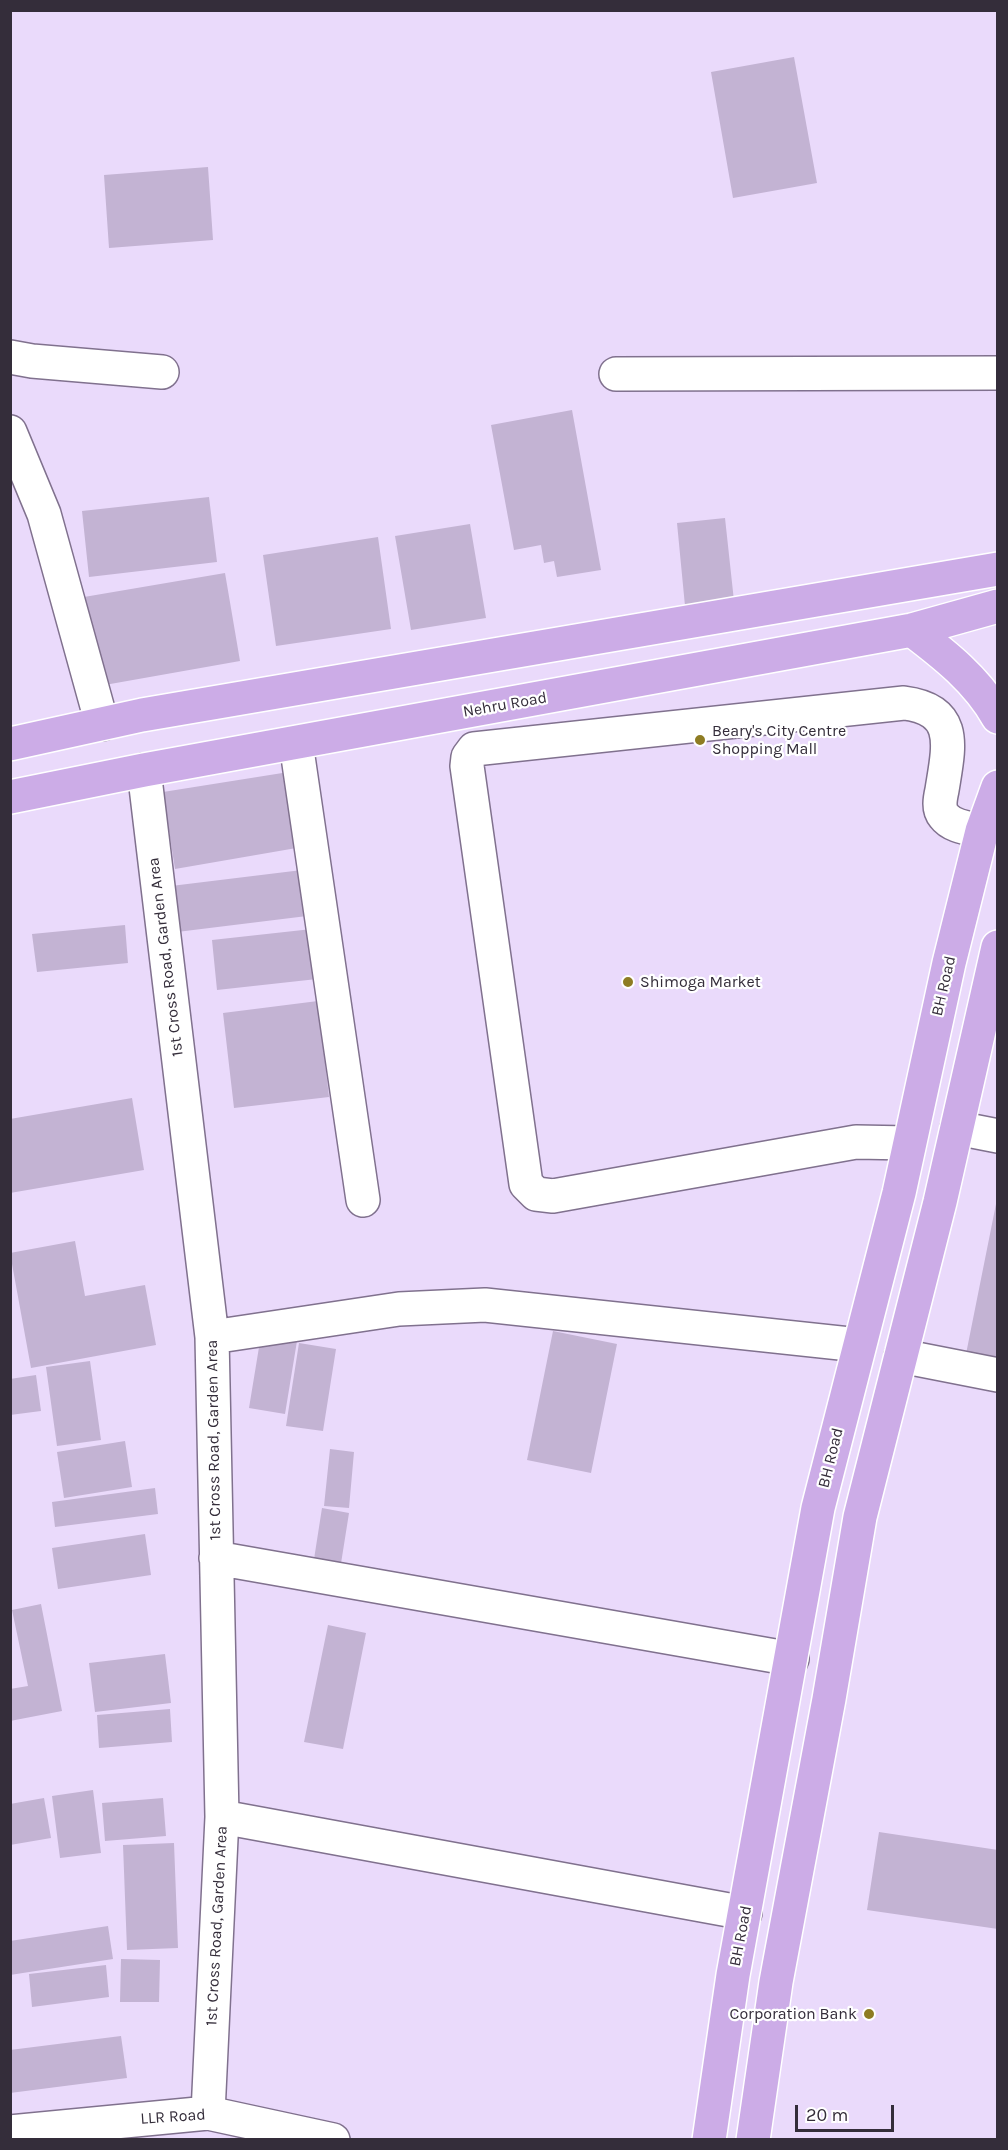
<!DOCTYPE html>
<style>
body{margin:0}
#map{position:relative;width:1008px;height:2150px;overflow:hidden;background:#eadafb;font-family:Karla,sans-serif}
canvas{display:block}
.frame{position:absolute;inset:0;border:12px solid #342d3a;pointer-events:none}
.scale{position:absolute;left:795px;top:2105px;width:99px;height:27px;box-sizing:border-box;border:3px solid #342d3a;border-top:0;padding-left:8px;font-size:18px;line-height:21px;white-space:nowrap;color:#342d3a;-webkit-text-stroke:4px #fff;paint-order:stroke}
</style>
<div id="map">
<canvas width="1008" height="2150"></canvas>
<div class="frame"></div>
<div class="scale">20 m</div>
</div>
<script>
const ctx = document.querySelector('canvas').getContext('2d');
ctx.lineJoin = 'round';
function fillPath(path, color) { ctx.fillStyle = color; ctx.fill(path, 'evenodd'); }
function trace(path, color, width, dash) { ctx.strokeStyle = color; ctx.lineWidth = width; ctx.lineCap = dash ? 'butt' : 'round'; ctx.setLineDash(dash || []); ctx.stroke(path); }
function label(font, color, halo, rows, align = 'center') {
  ctx.font = font + ' Karla,sans-serif'; ctx.lineWidth = 4.5; ctx.setLineDash([]); ctx.textBaseline = 'middle'; ctx.strokeStyle = halo; ctx.fillStyle = color; for (const [text, x, y, turn = 0] of rows) {
    ctx.save(); ctx.translate(x, y); ctx.rotate((+turn || 0) * Math.PI / 180); ctx.textAlign = isNaN(turn) ? turn : align; if (halo) ctx.strokeText(text, 0, 0); ctx.fillText(text, 0, 0); ctx.restore();
  }
}
const building = new Path2D(`
 M794,57L817,183L733,198L711,72Z
 M208,167L213,240L109,248L104,175Z
 M572,410L601,570L557,577L554,561L544,563L541,545L514,550L491,425Z
 M209,497L217,562L89,577L82,511Z
 M725,518L734,601L685,606L677,523Z
 M470,524L486,618L411,630L395,536Z
 M378,537L391,629L276,646L263,555Z
 M225,573L240,661L99,686L84,597Z
 M295,771L308,846L175,869L163,792Z
 M302,870L307,916L177,932L171,886Z
 M125,925L128,963L37,972L32,934Z
 M312,929L317,979L217,990L212,940Z
 M318,1001L329,1097L234,1108L223,1013Z
 M132,1098L144,1170L10,1193V1119Z
 M996,1204H998V1371L964,1364Z
 M75,1241L85,1296L145,1285L156,1345L31,1368L10,1253Z
 M553,1331L617,1344L591,1473L527,1460Z
 M261,1335L297,1341L285,1414L249,1408Z
 M299,1343L336,1349L323,1431L286,1426Z
 M90,1361L101,1440L57,1446L46,1367Z
 M36,1375L41,1411L10,1415V1379Z
 M125,1441L132,1487L64,1498L57,1452Z
 M330,1449L354,1452L349,1508L324,1506Z
 M155,1488L158,1514L55,1527L52,1502Z
 M322,1508L349,1513L339,1576L312,1572Z
 M145,1534L151,1575L58,1589L52,1548Z
 M41,1604L62,1711L10,1721V1689L28,1686L12,1610Z
 M328,1625L366,1633L343,1749L304,1742Z
 M165,1654L171,1703L95,1712L89,1663Z
 M170,1709L172,1742L99,1748L97,1715Z
 M93,1790L101,1853L60,1858L52,1796Z
 M44,1798L51,1838L10,1845V1804Z
 M163,1798L166,1836L105,1841L102,1803Z
 M879,1832L998,1850V1929L867,1910Z
 M174,1843L178,1948L127,1950L123,1845Z
 M108,1926L113,1959L10,1975V1941Z
 M121,1959L160,1960L159,2002H120Z
 M106,1965L109,1997L32,2007L29,1974Z
 M121,2036L127,2078L10,2093V2050Z`);
const minor = new Path2D(`
 M10,357L32,361L162,372
 M616,374L998,373
 M10,432L44,514L102,724
 M296,743L363,1200
 M144,770L212,1337L222,1817L208,2113
 M957,1128L998,1136
 M909,1143L856,1142L553,1196L536,1194L526,1184L467,766L468,757L474,749L904,703C959,710 949,746 942,790C940,799 938,809 944,816C952,827 969,828 982,831
 M212,1337L399,1309L485,1305L859,1345
 M901,1356L998,1375
 M216,1558L792,1659
 M222,1817L745,1913
 M10,2132L208,2113L333,2140`);
const major = new Path2D(`
 M912,630C945,655 977,680 998,717
 M10,744L142,715L998,569
 M10,797L144,770L912,630L998,606
 M709,2140L733,1975L818,1508L899,1193L949,963L982,831L998,787
 M753,2140L776,1982L829,1699L860,1517L940,1202L998,947`);
const markers = [
 [700,740,6,"#8e7c23"],
 [628,982,6,"#8e7c23"],
 [869,2014,6,"#8e7c23"]
];
const streetNames = [
 ["Nehru Road",505,705,-10],
 ["1st Cross Road, Garden Area",166,957,-97],
 ["BH Road",944,986,-77],
 ["1st Cross Road, Garden Area",214,1440,-91],
 ["BH Road",831,1458,-76],
 ["1st Cross Road, Garden Area",217,1926,-87],
 ["BH Road",741,1936,-79],
 ["LLR Road",173,2117,-4]
];
const poiNames = [
 ["Beary's City Centre",712,731],
 ["Shopping Mall",712,749],
 ["Shimoga Market",640,982],
 ["Corporation Bank",857,2014,"right"]
];
fillPath(building, '#c3b3d3');
trace(minor, '#80718e', 36);
trace(major, '#fff', 36);
trace(minor, '#fff', 33);
trace(major, '#ccace7', 33);
for (const [x, y, r, color] of markers) { const dot = new Path2D(); dot.arc(x, y, r, 0, 2 * Math.PI); ctx.fillStyle = color; ctx.fill(dot); trace(dot, '#fff', 2); }
label('16px', '#342d3a', '#fff', streetNames);
label('16px', '#342d3a', '#fff', poiNames, 'left');
</script>
